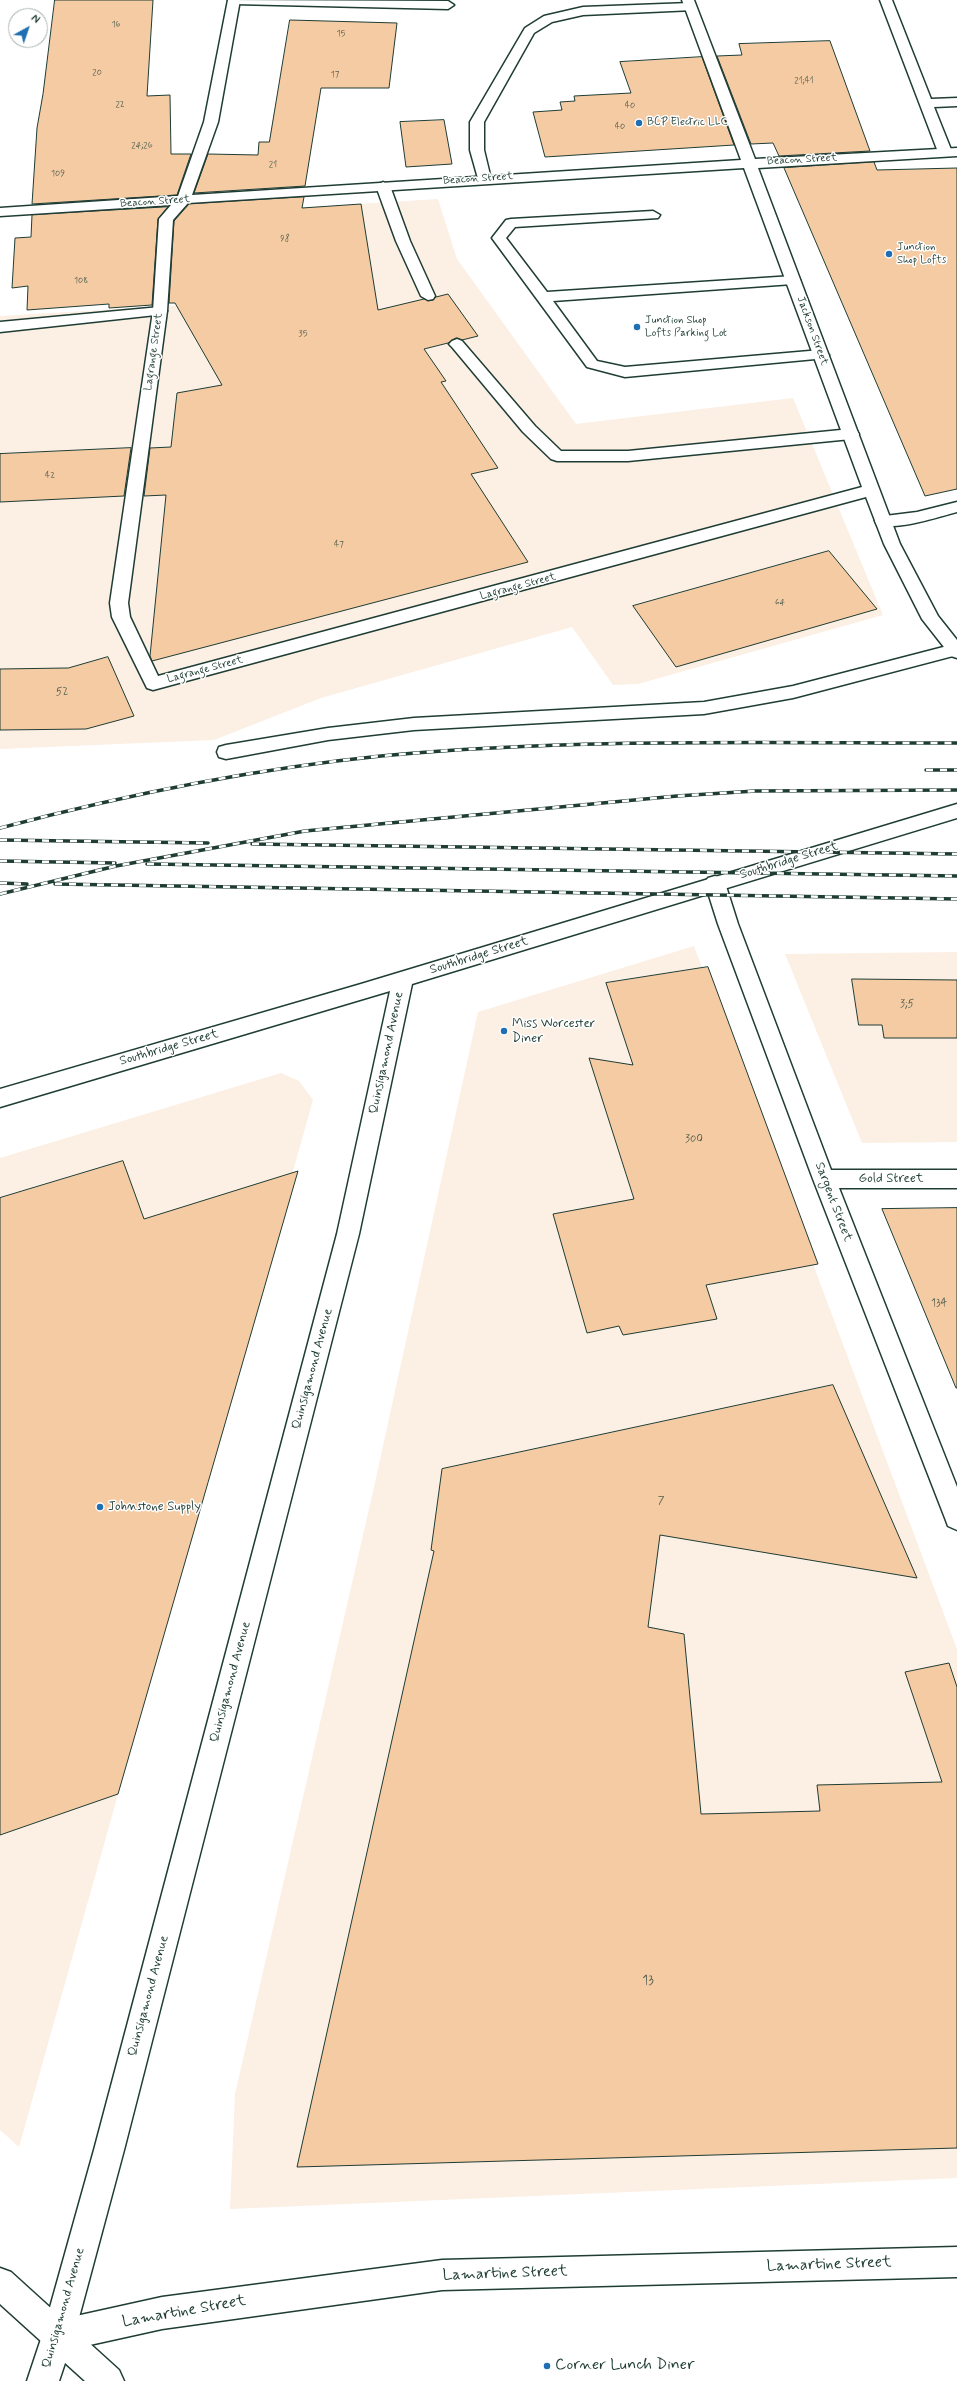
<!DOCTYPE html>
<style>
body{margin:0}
#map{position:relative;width:957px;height:2381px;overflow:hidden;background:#fff;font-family:Mynerve,sans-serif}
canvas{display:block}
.north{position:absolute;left:8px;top:8px;width:40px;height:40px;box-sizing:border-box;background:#fff;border:1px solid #a5b1ae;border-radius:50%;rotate:40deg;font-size:11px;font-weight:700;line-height:16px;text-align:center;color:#1f3d34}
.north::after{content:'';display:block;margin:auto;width:14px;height:18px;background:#1f6fb2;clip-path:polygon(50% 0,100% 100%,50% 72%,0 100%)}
</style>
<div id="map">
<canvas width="957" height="2381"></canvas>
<div class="north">N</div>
</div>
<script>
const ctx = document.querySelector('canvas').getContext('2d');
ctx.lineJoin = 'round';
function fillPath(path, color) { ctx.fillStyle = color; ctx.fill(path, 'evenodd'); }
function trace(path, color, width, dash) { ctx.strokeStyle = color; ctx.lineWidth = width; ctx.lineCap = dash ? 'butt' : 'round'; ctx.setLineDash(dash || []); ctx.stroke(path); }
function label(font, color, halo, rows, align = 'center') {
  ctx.font = font + ' Mynerve,sans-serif'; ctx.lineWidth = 3; ctx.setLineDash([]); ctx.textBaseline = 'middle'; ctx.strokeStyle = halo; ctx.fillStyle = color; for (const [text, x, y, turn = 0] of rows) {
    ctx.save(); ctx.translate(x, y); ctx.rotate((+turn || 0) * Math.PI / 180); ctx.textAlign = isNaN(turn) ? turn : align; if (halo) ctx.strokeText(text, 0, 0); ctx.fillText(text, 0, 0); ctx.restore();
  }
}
const built = new Path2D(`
 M438,199L457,259L576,424L793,398L883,615L638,684L613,685L572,627L321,698L214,740L0,749V316L185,305L197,214Z
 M694,946L957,1649V2178L230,2209L235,2094L374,1487L478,1012Z
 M957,952V1142L862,1143L785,954Z
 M281,1073L299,1081L313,1100L19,2147L0,2130V1158Z`);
const building = new Path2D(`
 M55,0H153L147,96L170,95L171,154H191L177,195L32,204L37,128L43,94Z
 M290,20L397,23L389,88H321L305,186L194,193L208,154L258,155L259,142H269Z
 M830,41L870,151L779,156L773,143L751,144L717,56L742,55L739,44Z
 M702,57L734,145L545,157L533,112L562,110L560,102L575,101L574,96L631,93L620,62Z
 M444,120L452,164L406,167L400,122Z
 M874,162L877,170L957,168V489L925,496L784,168Z
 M304,197L302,208L361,204L378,310L424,299L433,300L436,297L448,294L478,336L462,340L456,338L448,343L424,349L446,381L441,382L498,468L471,474L528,562L152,661L150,656L166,495L144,496L150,448L171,447L177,393L222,385L175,303H169L174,221L189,204Z
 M168,207L158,219L152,305L109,308V304L27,310L28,286L12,288L15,238L31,237L32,215Z
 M131,448L124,496L0,502V454Z
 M829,551L877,609L676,667L633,606Z
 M108,657L134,716L86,729L0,730V669L68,668Z
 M708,967L818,1264L706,1285L717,1319L623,1335L619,1326L587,1333L553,1214L634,1199L589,1058L633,1065L606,983Z
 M852,979L957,980V1038H884L882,1025H859Z
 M123,1161L144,1219L298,1171L118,1794L0,1835V1198Z
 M957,1208V1388H956L882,1209Z
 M833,1385L917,1578L660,1535L648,1627L684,1634L701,1814L820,1811L817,1785L942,1782L905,1672L949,1663L957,1687V2148L297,2167L434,1551L431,1550L442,1469Z`);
const lane = new Path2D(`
 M228,0L448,1L454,5L448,9L234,4Z
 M880,0H892L931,99L957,98V106L934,107L952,152L950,155H940L938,152Z
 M690,3L694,4L696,7L694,10L583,15L552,22L534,33L484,122V150L491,179L489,182H479L470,150V122L525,28L544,16L583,7Z
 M383,182L390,186L410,241L435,296L433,299L428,300L421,296L396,241L376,186Z
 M653,211L660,215L658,218L515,227L506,238L547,292L793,276L800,280L793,284L553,301L597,361L625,367L821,350L829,355L826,358L625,377L587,367L492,238L506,220L511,219Z
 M160,307L167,311L165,314L0,332V322Z
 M457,339L462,341L535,426L561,451H628L851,429L857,431L859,434L857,437L851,439L628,461H557L551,459L523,432L452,347L449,344L452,341Z
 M957,502V512C935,518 899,530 877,525L875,521L877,517L917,512Z
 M955,644L957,645V655L793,698L704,714L414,730L328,740L226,759L219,757L217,752L219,747L226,745L328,728L414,718L704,702L793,686Z`);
const street = new Path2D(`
 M228,0H240L218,122L192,195L741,160L682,0H694L755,159L957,148V156L758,168L900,544L938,616L957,640V658L951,656L922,619L884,544L866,497L153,690L147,688L112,617L110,603L153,311L159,219L171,205L0,216V208L178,196L204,122ZM744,168L862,487L158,676L130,617L128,603L167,311L173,220L188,203Z
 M715,876L722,878L725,883L738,924L831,1170H957V1188H839L957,1487V1530L948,1526L945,1518L813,1179L718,924L705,883L708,878Z
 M0,2268L11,2272L119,2370L124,2381H85L0,2304Z`);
const secondary = new Path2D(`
 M957,2247V2277L442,2290L162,2329L58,2352L47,2347L42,2336L47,2325L58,2320L162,2297L442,2260Z`);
const primary = new Path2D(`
 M957,804V818L412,984L359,1234L124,2150L74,2336L59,2381H27L42,2336L94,2150L337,1234L390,991L0,1107V1089L361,984Z`);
const rail = new Path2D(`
 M926,770H957
 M0,828C125,795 252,769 381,756C572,738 765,743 957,743
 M0,840L208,843
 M252,844L957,854
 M0,861L115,863
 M147,864L957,876
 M0,883L27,884
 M55,884L957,899
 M0,894L116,866L305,831L677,796L755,791L957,790`);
const markers = [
 [639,123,4,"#1f6fb2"],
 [889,254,4,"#1f6fb2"],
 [637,327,4,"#1f6fb2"],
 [504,1031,4,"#1f6fb2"],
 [100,1507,4,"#1f6fb2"],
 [547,2366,4,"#1f6fb2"]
];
const farNumbernames = [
 ["16",116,25],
 ["15",341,34],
 ["20",97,73],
 ["17",335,75],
 ["21;41",804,81],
 ["22",120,105],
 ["40",630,106],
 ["40",620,127],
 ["24;26",142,146],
 ["21",273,165],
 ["109",58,174],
 ["98",285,239],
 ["108",81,281],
 ["35",303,334],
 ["42",50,476],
 ["47",339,545],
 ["64",780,603]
];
const farPoinames = [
 ["BCP Electric LLC",647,123],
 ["Junction",897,248],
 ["Shop Lofts",897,261],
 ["Junction Shop",645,321],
 ["Lofts Parking Lot",645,334]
];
const farStreetnames = [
 ["Beacon Street",802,160,-3],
 ["Beacon Street",478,179,-4],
 ["Beacon Street",155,202,-4],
 ["Jackson Street",812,331,70],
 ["Lagrange Street",154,352,-82],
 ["Lagrange Street",518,587,-15],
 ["Lagrange Street",205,670,-15]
];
const numberNames = [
 ["52",62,693],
 ["3;5",907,1005],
 ["300",694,1140],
 ["134",939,1304],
 ["7",661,1502]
];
const streetNames = [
 ["Southbridge Street",789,861,-17],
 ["Southbridge Street",479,956,-17],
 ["Southbridge Street",169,1048,-16],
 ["Quinsigamond Avenue",387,1053,-78],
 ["Gold Street",891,1179],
 ["Sargent Street",833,1202,69],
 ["Quinsigamond Avenue",313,1369,-75],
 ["Quinsigamond Avenue",231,1682,-75],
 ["Quinsigamond Avenue",149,1996,-75],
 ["Quinsigamond Avenue",64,2308,-74]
];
const poiNames = [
 ["Miss Worcester",512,1024],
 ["Diner",512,1039],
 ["Johnstone Supply",108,1507]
];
const nearNumbernames = [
 ["13",648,1981]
];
const nearStreetnames = [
 ["Lamartine Street",829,2265,-2],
 ["Lamartine Street",505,2274,-2],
 ["Lamartine Street",184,2312,-10]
];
const nearPoinames = [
 ["Corner Lunch Diner",555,2366]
];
fillPath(built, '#fcefe4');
fillPath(building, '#f5cba4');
trace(building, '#1f3d34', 1);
trace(lane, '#1f3d34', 3);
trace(street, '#1f3d34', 3);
trace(secondary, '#1f3d34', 3);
trace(primary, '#1f3d34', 3);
fillPath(lane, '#fff');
fillPath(street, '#fff');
fillPath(secondary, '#fff');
fillPath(primary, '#fff');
trace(rail, '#1f3d34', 3.5);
trace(rail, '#fff', 2.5, [7]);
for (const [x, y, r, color] of markers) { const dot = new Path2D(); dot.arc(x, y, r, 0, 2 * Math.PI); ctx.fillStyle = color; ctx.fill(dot); trace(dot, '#fff', 1.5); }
label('9px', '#546050', null, farNumbernames);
label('11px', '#1f3d34', '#fff', farPoinames, 'left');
label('11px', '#1f3d34', '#fff', farStreetnames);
label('11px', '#546050', null, numberNames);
label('13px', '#1f3d34', '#fff', streetNames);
label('13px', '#1f3d34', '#fff', poiNames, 'left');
label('13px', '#546050', null, nearNumbernames);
label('16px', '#1f3d34', '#fff', nearStreetnames);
label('16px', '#1f3d34', '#fff', nearPoinames, 'left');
</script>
